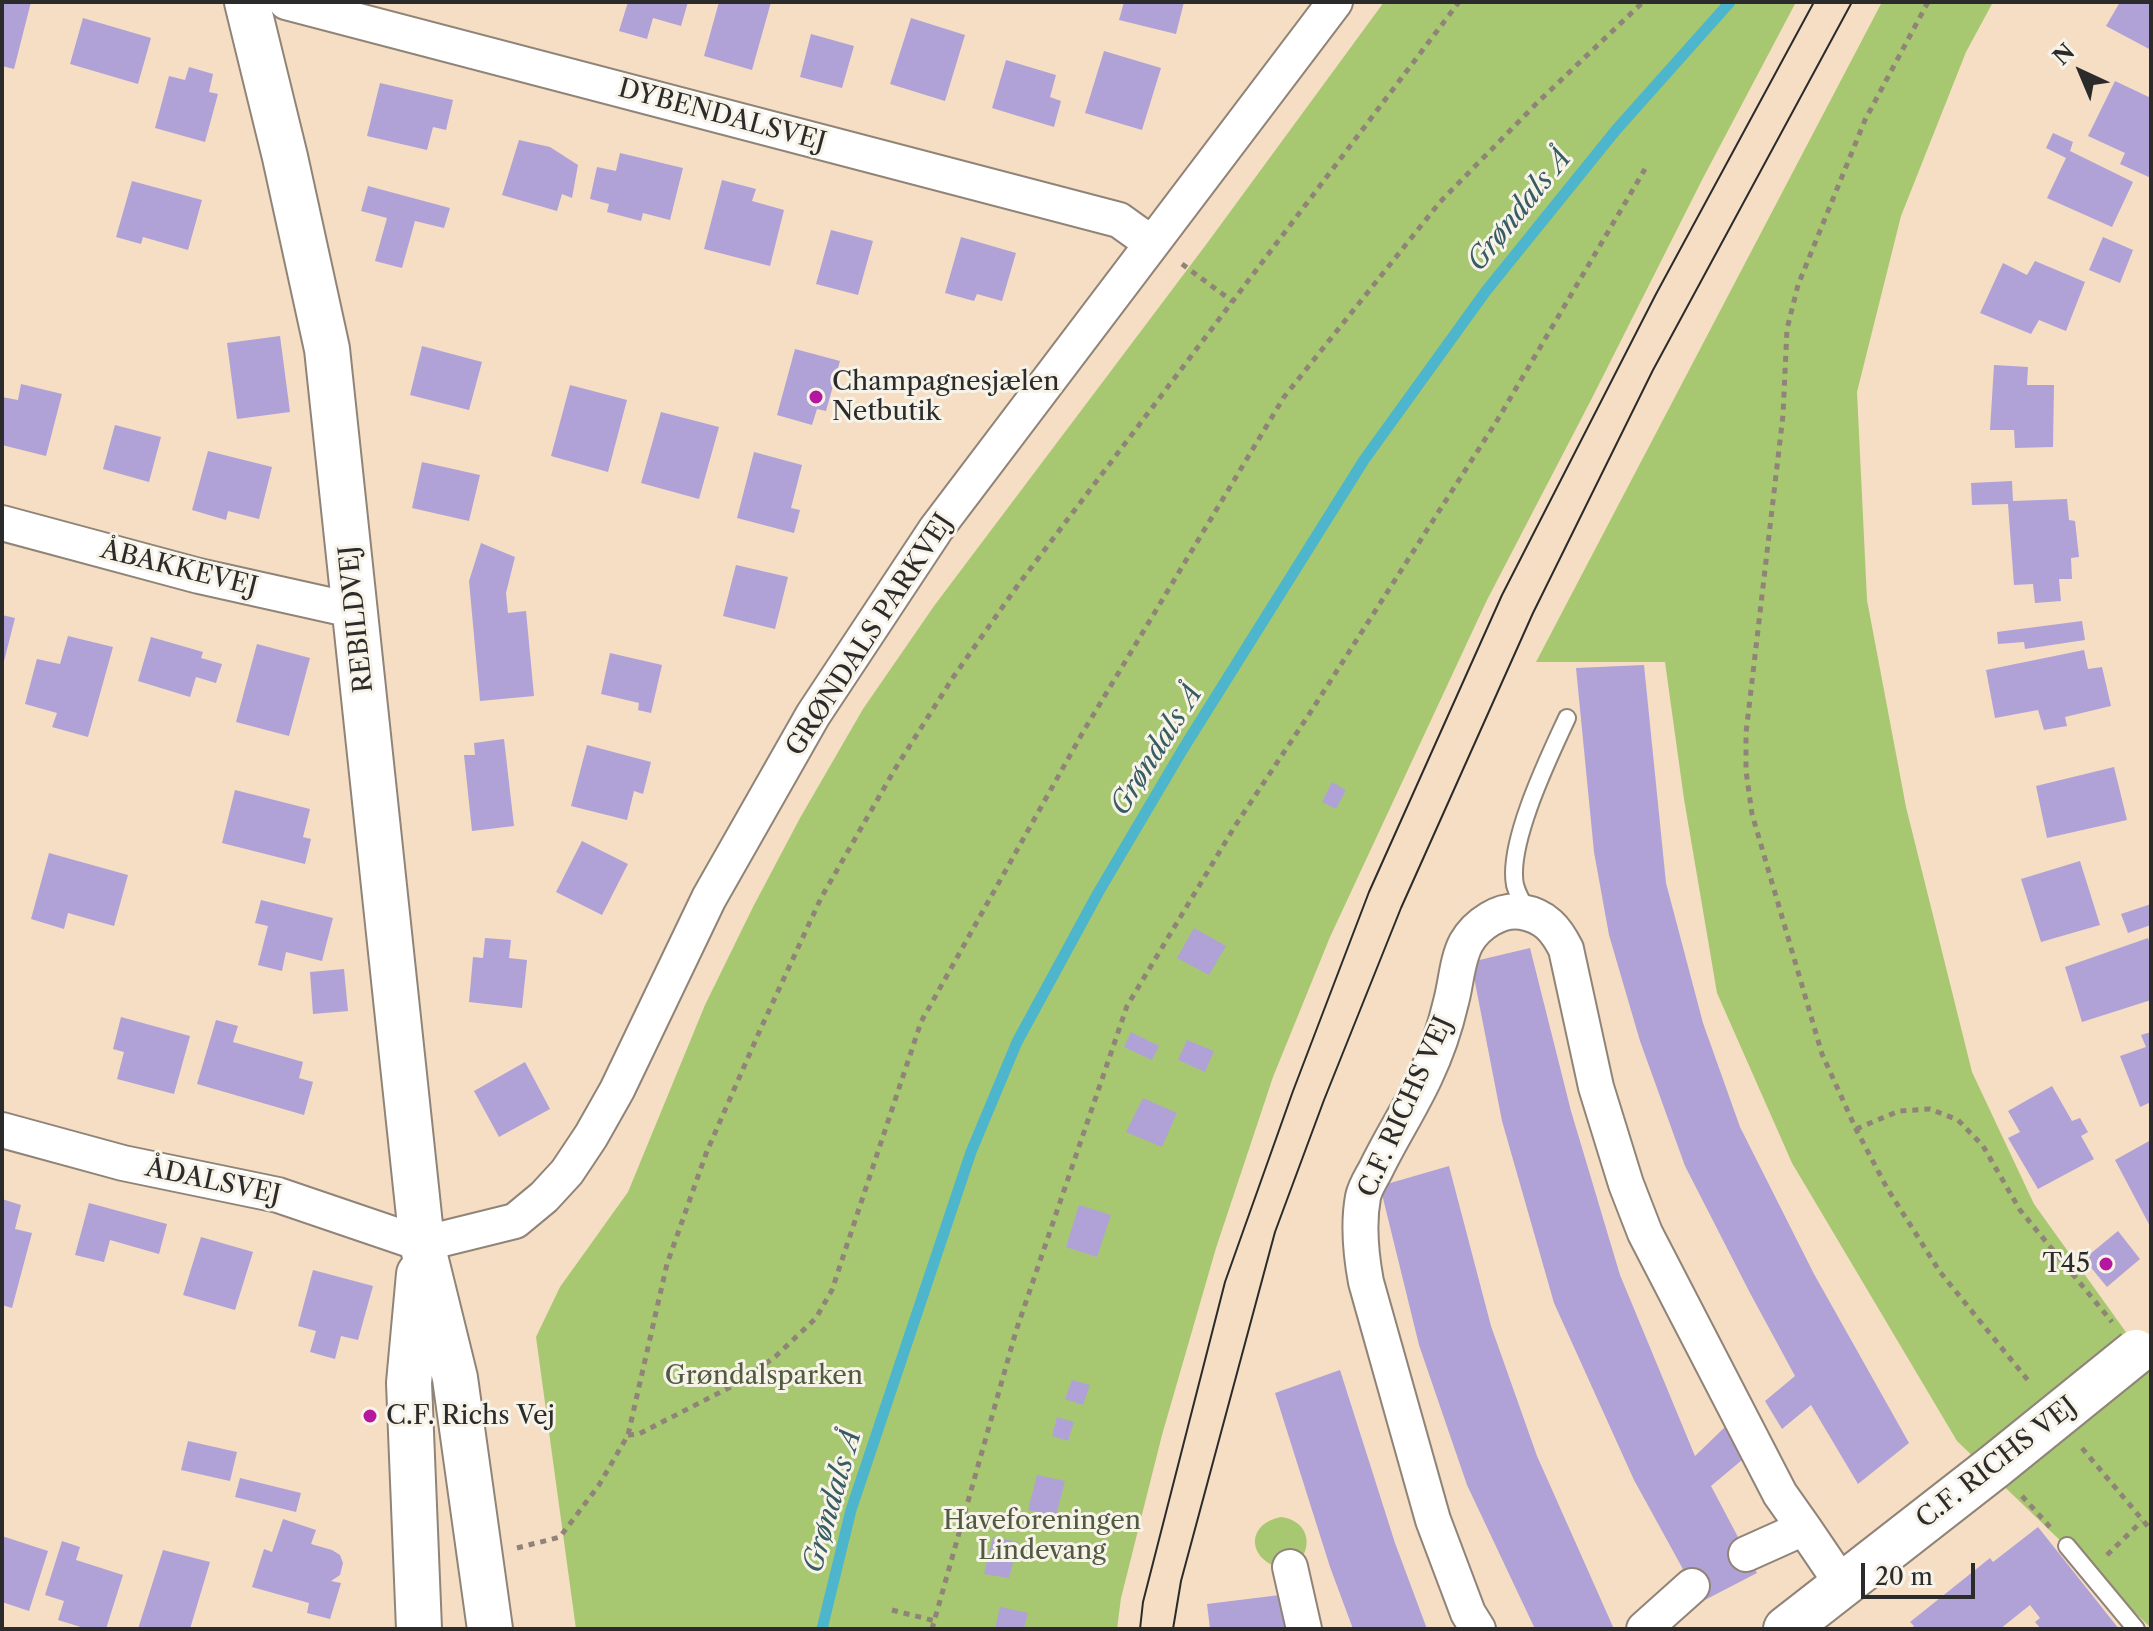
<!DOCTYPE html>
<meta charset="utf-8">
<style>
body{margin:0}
#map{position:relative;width:2153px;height:1631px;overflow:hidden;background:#f5dec4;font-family:"Libre Caslon Text",serif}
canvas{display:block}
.frame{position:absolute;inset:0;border:4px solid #2b2b2b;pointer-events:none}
.north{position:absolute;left:2041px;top:32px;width:80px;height:80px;-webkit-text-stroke:6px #f7f3e8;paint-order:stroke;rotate:316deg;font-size:22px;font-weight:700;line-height:32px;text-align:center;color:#2b2b2b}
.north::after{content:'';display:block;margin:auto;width:28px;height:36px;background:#2b2b2b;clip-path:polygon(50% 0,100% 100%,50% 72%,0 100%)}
.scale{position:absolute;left:1861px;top:1563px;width:114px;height:36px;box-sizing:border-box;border:4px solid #2b2b2b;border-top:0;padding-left:10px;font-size:24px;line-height:28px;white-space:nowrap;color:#2b2b2b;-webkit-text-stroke:6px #f7f3e8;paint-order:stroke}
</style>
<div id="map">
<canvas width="2153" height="1631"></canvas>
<div class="frame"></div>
<div class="north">N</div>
<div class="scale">20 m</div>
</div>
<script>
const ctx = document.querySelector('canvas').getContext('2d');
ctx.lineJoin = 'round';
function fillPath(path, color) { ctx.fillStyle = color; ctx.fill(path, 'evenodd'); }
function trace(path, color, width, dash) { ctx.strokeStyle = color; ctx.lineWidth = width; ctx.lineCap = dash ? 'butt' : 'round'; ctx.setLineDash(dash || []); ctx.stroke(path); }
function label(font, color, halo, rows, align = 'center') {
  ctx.font = font + ' "Libre Caslon Text",serif'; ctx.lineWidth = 6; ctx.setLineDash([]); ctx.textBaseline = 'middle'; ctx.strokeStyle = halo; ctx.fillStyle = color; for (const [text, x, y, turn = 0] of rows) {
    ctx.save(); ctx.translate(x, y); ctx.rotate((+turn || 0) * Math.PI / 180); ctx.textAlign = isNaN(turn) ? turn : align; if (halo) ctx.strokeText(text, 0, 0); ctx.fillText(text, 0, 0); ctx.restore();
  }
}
const green = new Path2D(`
 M1384,2H1796L1703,178L1591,400L1487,600L1330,937L1273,1077L1216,1248L1162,1435L1121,1598L1117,1629H576L536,1337L560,1287L628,1192L705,1005L753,907L800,818L863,709L934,606L1205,246Z
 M1882,2H1993L1966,52L1901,216L1857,392L1867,600L1906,807L1972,1072L2034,1204L2151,1367V1628L1957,1441L1792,1163L1717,993L1684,799L1665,662H1536Z
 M1281,1517C1304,1520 1313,1539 1302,1558L1277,1567C1246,1556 1248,1523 1281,1517Z`);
const stream = new Path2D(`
 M822,1629L851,1510L971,1152L1017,1042L1098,893L1183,749L1364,460L1486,291L1616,130L1730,2`);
const building = new Path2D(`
 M2,2H31L14,69L2,66Z
 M628,2H688L681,26L653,18L647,39L619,31Z
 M719,2H771L752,70L704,56Z
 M1124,2H1184L1176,34L1119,20Z
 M2120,2H2151V50L2106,26Z
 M83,18L151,38L138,84L70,64Z
 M911,18L965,35L945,101L890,84Z
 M811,34L854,46L842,88L800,77Z
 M1104,51L1161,68L1142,130L1085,113Z
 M1006,60L1056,75L1050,97L1061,101L1054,127L992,108Z
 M189,67L213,74L209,92L218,94L205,142L155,128L169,76L185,80Z
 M2115,81L2151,98V178L2120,164L2125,153L2088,136Z
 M380,83L453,100L446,130L433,127L427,150L367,136Z
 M2053,133L2073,142L2070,151L2133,182L2112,227L2047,198L2066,158L2046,148Z
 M519,140L550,147L578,165L572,198L562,194L557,211L502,195Z
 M620,153L683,168L670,220L643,213L641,221L607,212L609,204L590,199L597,167L616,171Z
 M722,180L756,189L752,201L784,210L770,266L704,249Z
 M132,181L202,200L188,250L143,237L141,244L116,237Z
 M368,186L450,208L444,228L415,221L402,268L375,261L387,218L361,211Z
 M831,230L873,241L858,295L816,284Z
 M961,237L1016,253L1002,301L977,294L974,301L945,293Z
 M2103,237L2133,250L2120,283L2089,270Z
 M2035,261L2085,282L2066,331L2039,320L2031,334L1980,313L2003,263L2027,275Z
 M280,336L290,412L237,419L227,343Z
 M422,346L482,362L469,410L410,395Z
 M795,349L840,361L826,411L817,409L812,425L777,415Z
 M1994,365L2028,367L2027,385H2054L2053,447L2015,448L2014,430H1990Z
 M21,384L62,394L46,456L2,445V397L18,400Z
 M570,385L627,400L608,472L551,456Z
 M661,412L719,427L699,499L641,483Z
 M115,425L161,437L149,482L103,469Z
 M208,451L272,467L259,519L228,511L226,520L192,510Z
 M754,452L802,465L791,508L800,510L794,533L737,518Z
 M422,462L480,475L469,521L412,508Z
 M2012,481L2013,501L2067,499L2069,520L2075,521L2079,557L2071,558L2072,579H2059L2061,601L2035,603L2033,584L2014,585L2008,504L1972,505L1971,483Z
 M481,543L515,557L506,593L508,613L526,611L534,696L480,701L469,581Z
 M736,565L788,577L775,629L723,616Z
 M2,615L15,618L3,665H2Z
 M2082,621L2085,640L2025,649L2024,642L1998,644L1997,632Z
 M68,636L113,647L88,737L52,727L57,713L25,704L37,659L60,664Z
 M151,637L203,652L201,658L222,664L216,683L196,677L190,697L138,681Z
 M257,644L310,658L289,736L236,722Z
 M2084,650L2088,669L2102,667L2111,706L2065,717L2067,726L2044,730L2038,710L1995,718L1986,670Z
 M610,653L662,665L651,713L638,710L639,703L601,694Z
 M1644,665L1666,883L1703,1023L1740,1127L1814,1274L1909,1443L1858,1484L1811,1405L1782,1429L1765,1401L1795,1376L1750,1293L1685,1166L1640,1041L1609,935L1594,852L1576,668Z
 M504,739L514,826L472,831L464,755H475L474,743Z
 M587,745L651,762L643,794L634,791L627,820L571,806Z
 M2114,767L2127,820L2047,838L2036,786Z
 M1332,782L1346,790L1336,809L1322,802Z
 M235,790L310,809L303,837L311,839L305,864L222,843Z
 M582,841L628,864L602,915L556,892Z
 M49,853L128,875L114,926L68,913L64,929L31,919Z
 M2080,861L2100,925L2041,942L2021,879Z
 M261,900L333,918L322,961L286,952L282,971L258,965L268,926L255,923Z
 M2151,904V925L2128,933L2121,914Z
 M1194,928L1226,946L1209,975L1177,958Z
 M485,938L511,940L509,958L527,960L522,1008L469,1002L473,957L483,958Z
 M2148,938L2151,947V1000L2082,1022L2065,967Z
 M1530,948L1571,1111L1620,1275L1695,1456L1725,1427L1742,1460L1711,1486L1757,1573L1701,1602L1634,1480L1554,1303L1502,1121L1471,962Z
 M344,969L348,1011L313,1014L310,972Z
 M121,1017L190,1036L174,1094L117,1079L124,1052L113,1049Z
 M216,1020L238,1026L233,1042L303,1062L299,1078L313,1082L304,1115L197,1084Z
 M1131,1032L1159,1046L1152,1060L1124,1047Z
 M2151,1032V1102L2140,1107L2120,1056L2146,1047L2141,1035Z
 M1187,1040L1214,1051L1205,1072L1178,1060Z
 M525,1062L550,1109L499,1137L474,1091Z
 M2052,1086L2072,1121L2080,1118L2088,1132L2081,1136L2094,1159L2038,1189L2008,1138L2020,1132L2008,1111Z
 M1143,1098L1177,1113L1162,1147L1126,1132Z
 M2151,1140V1228L2115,1160Z
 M1449,1166L1491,1326L1537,1456L1614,1629H1535L1467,1485L1419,1345L1380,1186Z
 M2,1199L21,1205L15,1229L32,1233L12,1308L2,1305Z
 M89,1203L167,1224L159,1254L110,1240L104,1262L75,1255Z
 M1079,1205L1111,1215L1097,1257L1066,1247Z
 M2118,1231L2140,1259L2107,1287L2084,1259Z
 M201,1237L253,1252L235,1310L183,1295Z
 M313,1270L373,1286L358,1340L341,1336L335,1359L310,1352L316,1331L298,1326Z
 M1340,1370L1395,1543L1427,1629H1353L1330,1567L1275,1393Z
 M1072,1380L1090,1385L1083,1405L1065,1399Z
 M1057,1417L1074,1422L1068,1441L1052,1436Z
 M188,1441L237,1452L230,1481L181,1470Z
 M1037,1475L1065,1481L1056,1516L1028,1510Z
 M240,1478L301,1493L296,1512L235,1497Z
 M283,1519L316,1530L311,1544L332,1550L340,1555L343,1563L340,1575L331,1581L341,1583L330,1619L307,1613L309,1603L252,1587L264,1549L272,1552Z
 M2038,1527L2119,1629H2041L2035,1622L2040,1618L2030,1605L2000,1629H1910L1914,1626L1910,1622L1990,1558L1993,1562Z
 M2,1536L48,1551L29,1611L2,1602Z
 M993,1537L1018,1542L1009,1578L984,1574Z
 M62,1541L80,1547L76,1560L123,1575L106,1629H87L58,1620L64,1601L45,1595Z
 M163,1550L210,1562L190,1629H138Z
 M1280,1595L1285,1629H1210L1207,1604Z
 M1000,1607L1028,1613L1024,1629H995Z`);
const path = new Path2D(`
 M1928,2L1865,120L1798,285L1787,329L1783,415L1746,733V771L1752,814L1822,1054L1856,1129L1887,1188L1940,1272L2031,1384
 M1182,264L1232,301
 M1856,1129L1899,1111L1930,1109L1958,1120L1983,1146L2020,1210L2112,1322
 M628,1435L639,1434L744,1380L776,1356L816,1318L832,1290L921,1022L1083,732L1284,397L1440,202L1538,102L1643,2
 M2082,1448L2151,1530
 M2022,1496L2050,1527
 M517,1548L560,1537L599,1485L628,1435L667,1264L707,1151L761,1028L821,898L895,769L954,676L1018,585L1459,2
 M2107,1555L2142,1521
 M892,1610L935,1621
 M932,1629L1016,1331L1127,1006L1235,826L1308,716L1498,419L1645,169`);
const lane = new Path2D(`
 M1529,913C1523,904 1518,896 1515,885C1507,843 1549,757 1567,718
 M2067,1546L2136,1629`);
const street = new Path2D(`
 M286,2L1119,220L1151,243
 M2,523L199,576L356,611
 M2,1130L123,1163L278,1195L422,1244L515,1221L544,1197L567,1172L591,1136L617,1090L709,898L813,715L936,529L1335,2
 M1804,1528L1842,1584
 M1290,1567L1304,1629
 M1478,1629L1468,1613L1433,1520L1366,1282C1361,1255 1358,1224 1363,1197C1365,1187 1372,1177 1376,1169C1391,1138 1410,1109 1425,1077C1436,1054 1445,1028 1451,1002C1456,984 1457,960 1466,943C1476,925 1500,908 1522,912C1545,916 1556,929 1566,949L1596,1087L1626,1184L1645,1233L1780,1494L1804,1528L1746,1554
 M1644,1629L1692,1586`);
const secondary = new Path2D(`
 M1786,1629L1995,1466`);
const primary = new Path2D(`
 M247,2L285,157L327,349L422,1244L455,1378L490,1629
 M419,1629L409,1383L419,1274`);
const tram = new Path2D(`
 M1140,1629L1143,1602L1225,1282L1293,1091L1369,892L1502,595L1656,294L1814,2
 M1173,1629L1181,1581L1275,1232L1324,1100L1401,908L1533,613L1653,370L1852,2`);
const secondaryBridge = new Path2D(`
 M1995,1466L2136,1352`);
const markers = [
 [816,397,8,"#b5179e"],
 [2106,1264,8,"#b5179e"],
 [370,1416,8,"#b5179e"]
];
const streetNames = [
 ["DYBENDALSVEJ",722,116,15],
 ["ÅBAKKEVEJ",179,569,14],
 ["REBILDVEJ",357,619,-96],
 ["GRØNDALS PARKVEJ",870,635,-57],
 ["C.F. RICHS VEJ",1406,1107,-66],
 ["ÅDALSVEJ",213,1182,12],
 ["C.F. RICHS VEJ",1997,1463,-38]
];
const poiNames = [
 ["Champagnesjælen",832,382],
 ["Netbutik",832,412],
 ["T45",2090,1264,"right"],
 ["C.F. Richs Vej",386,1416]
];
const parkNames = [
 ["Grøndalsparken",764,1376],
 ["Haveforeningen",1042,1521],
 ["Lindevang",1042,1551]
];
const waterNames = [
 ["Grøndals Å",1520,210,-51],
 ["Grøndals Å",1157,750,-58],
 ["Grøndals Å",833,1501,-74]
];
fillPath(green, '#a7c870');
trace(stream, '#4eb6cc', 11);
fillPath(building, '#b0a2d7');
trace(lane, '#908478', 20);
trace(street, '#908478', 38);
trace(secondary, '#908478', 48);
trace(primary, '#908478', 48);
trace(path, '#908478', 5, [6, 6]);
trace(lane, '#fff', 16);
trace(street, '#fff', 34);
trace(secondary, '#fff', 44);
trace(primary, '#fff', 44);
trace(tram, '#2b2b2b', 2);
trace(secondaryBridge, '#908478', 48, []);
trace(secondaryBridge, '#fff', 44);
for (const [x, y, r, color] of markers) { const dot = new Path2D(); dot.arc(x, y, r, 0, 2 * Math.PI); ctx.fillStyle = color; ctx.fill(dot); trace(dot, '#f7f3e8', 3); }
label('26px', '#2b2b2b', '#f7f3e8', streetNames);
label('26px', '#2b2b2b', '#f7f3e8', poiNames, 'left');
label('26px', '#505a40', '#f7f3e8', parkNames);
label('italic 28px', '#375c63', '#f7f3e8', waterNames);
</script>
